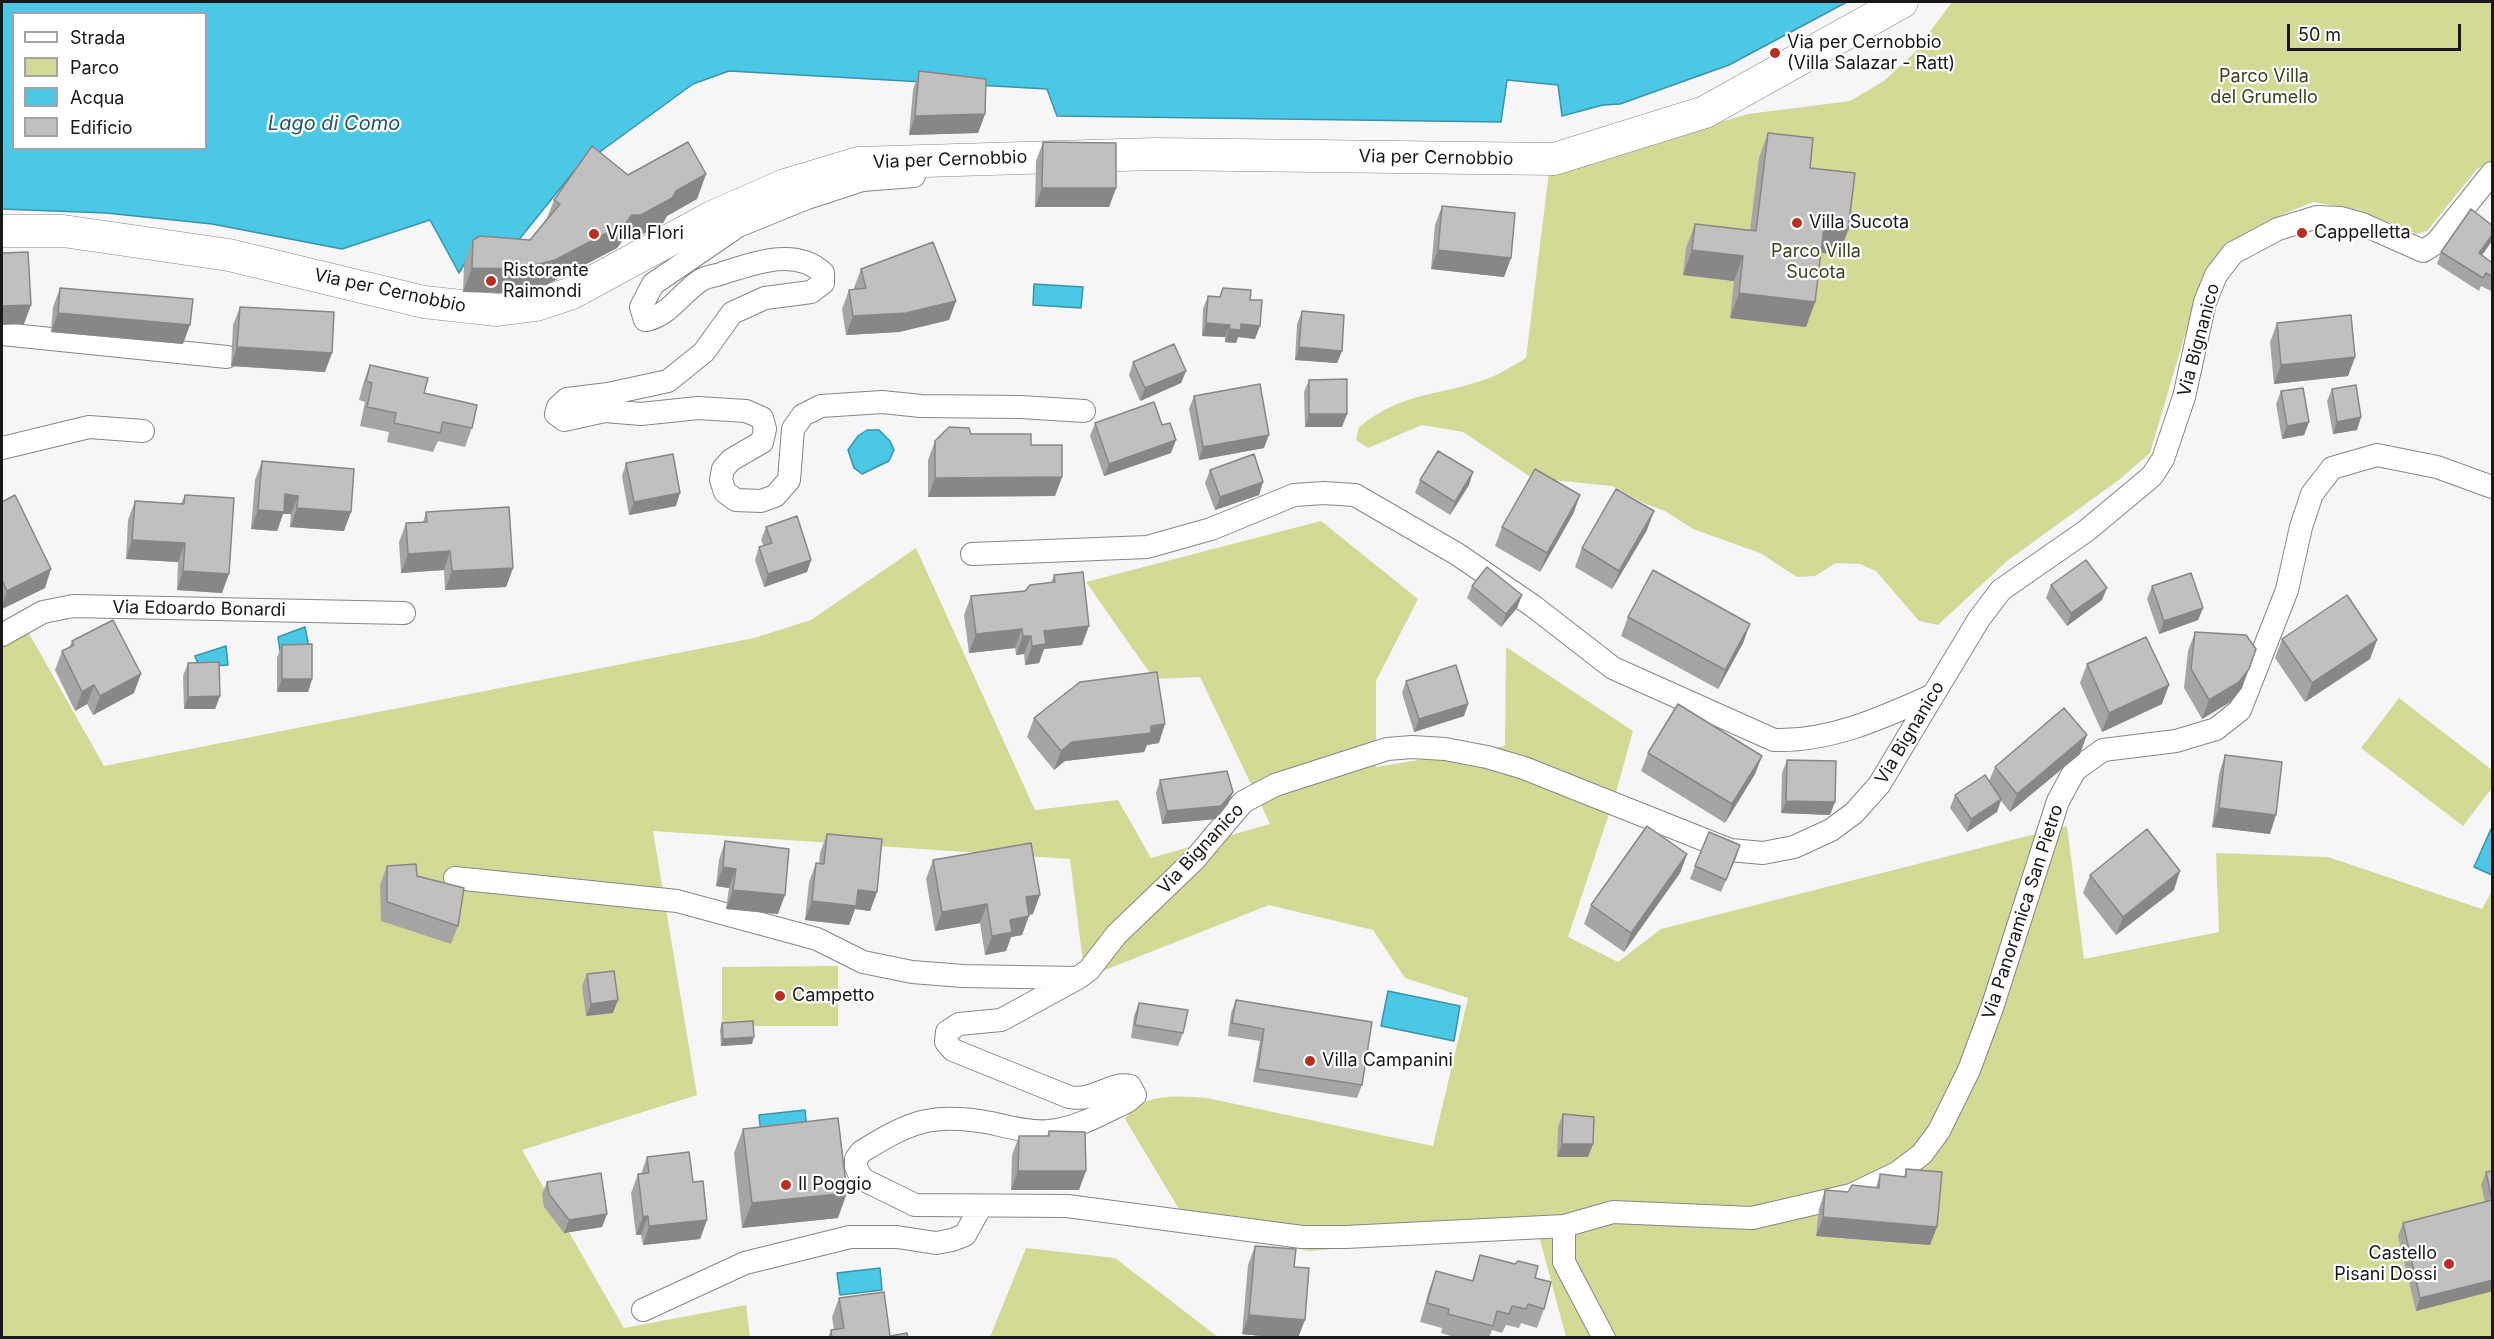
<!DOCTYPE html>
<style>
body{margin:0}
#map{position:relative;width:2494px;height:1339px;overflow:hidden;background:#f6f6f9;font-family:Inter,sans-serif}
canvas{display:block}
.frame{position:absolute;inset:0;border:3px solid #181819;pointer-events:none}
.legend{position:absolute;left:12px;top:12px;width:195px;height:138px;box-sizing:border-box;background:#fff;border:2px solid #a3a3a3;margin:0;padding:8px 10px;list-style:none;font-size:18px;color:#181819}
.legend li{display:flex;align-items:center;gap:12px;height:30px}
.legend b{width:30px;border:2px solid #a3a3a3}
.scale{position:absolute;left:2287px;top:24px;width:174px;height:27px;box-sizing:border-box;border:3px solid #181819;border-top:0;padding-left:8px;font-size:18px;line-height:21px;white-space:nowrap;color:#181819;-webkit-text-stroke:4px #fff;paint-order:stroke}
</style>
<div id="map">
<canvas width="2494" height="1339"></canvas>
<div class="frame"></div>
<ul class="legend">
<li><b style="height:8px;background:#fff"></b>Strada</li>
<li><b style="height:16px;background:#d2da96"></b>Parco</li>
<li><b style="height:16px;background:#4ac8e6"></b>Acqua</li>
<li><b style="height:16px;background:#c2c0bf"></b>Edificio</li>
</ul>
<div class="scale">50 m</div>
</div>
<script>
const ctx = document.querySelector('canvas').getContext('2d');
ctx.lineJoin = 'round';
function fillPath(path, color) { ctx.fillStyle = color; ctx.fill(path, 'evenodd'); }
function trace(path, color, width, dash) { ctx.strokeStyle = color; ctx.lineWidth = width; ctx.lineCap = dash ? 'butt' : 'round'; ctx.setLineDash(dash || []); ctx.stroke(path); }
function label(font, color, halo, rows, align = 'center') {
  ctx.font = font + ' Inter,sans-serif'; ctx.lineWidth = 4.5; ctx.setLineDash([]); ctx.textBaseline = 'middle'; ctx.strokeStyle = halo; ctx.fillStyle = color; for (const [text, x, y, turn = 0] of rows) {
    ctx.save(); ctx.translate(x, y); ctx.rotate((+turn || 0) * Math.PI / 180); ctx.textAlign = isNaN(turn) ? turn : align; if (halo) ctx.strokeText(text, 0, 0); ctx.fillText(text, 0, 0); ctx.restore();
  }
}
const green = new Path2D(`
 M1952,2H2492V161L2477,169L2427,231L2417,234L2358,210L2313,202L2274,218L2230,243L2202,277L2150,453L2120,479L2007,561L1938,625L1919,621L1876,571L1860,564L1836,563L1815,576L1797,577L1760,553L1693,529L1665,511L1646,504L1612,486L1532,478L1463,432L1422,425L1368,448L1356,440L1359,427C1405,390 1439,397 1489,378C1502,373 1514,365 1526,358L1549,172L1748,114L1850,101L1884,81L1915,52Z
 M1321,521L1418,599L1376,681V767L1505,746L1506,647L1633,731L1615,796L1568,937L1618,962L1661,929L2067,826L2084,959L2219,932L2216,853L2328,857L2482,909L2492,891V1337H1566L1538,1232L1309,1251L1191,1229L1125,1119C1140,1092 1180,1096 1207,1098L1433,1146L1468,998L1405,978L1373,930L1269,905L1085,978L1070,859L653,831L697,1095L522,1150L624,1328L746,1305L750,1337L2,1338V644L26,628L104,766L754,638L811,620L916,548L1035,810L1118,800L1151,858L1270,824L1200,677L1154,679L1086,582Z
 M2399,698L2492,770V788L2463,826L2361,748Z
 M838,966V1026H722V967Z
 M1026,1248L1115,1258L1218,1337H990Z`);
const water = new Path2D(`
 M2,2H1847L1729,65L1620,104L1603,105L1562,116L1558,85L1507,80L1501,122L1057,116L1047,89L729,71L693,84L575,170L517,242L477,243L459,273L430,220L342,249L212,224L106,213L2,209ZM14,14H206V148H14Z
 M1034,284L1083,287L1081,308L1033,305Z
 M867,430H879L890,441L894,450L889,461L862,474L854,468L848,450L858,436Z
 M305,627L309,648L280,651L278,637Z
 M226,646L228,665L199,667L195,656Z
 M2491,829L2492,830V875L2474,867Z
 M1388,991L1460,1006L1454,1041L1381,1026Z
 M805,1110L807,1129L761,1135L759,1115Z
 M880,1268L882,1290L840,1295L837,1273Z`);
const street = new Path2D(`
 M2492,173L2436,243L2423,251L2362,224L2341,218L2317,217L2278,229L2233,253L2216,275L2205,302L2184,397L2163,459L2152,476L2086,531L2001,590L1979,619L1879,785L1854,813L1831,830L1794,847L1763,853L1730,850L1524,768L1487,757L1445,749L1412,747L1387,749L1275,785L1243,802L1195,859L1116,935L1089,970L1078,978L1001,1020L959,1024L947,1032L946,1042L953,1050L1069,1097C1095,1102 1111,1081 1130,1086L1135,1095L1128,1101C1103,1113 1078,1128 1050,1131C1032,1133 1009,1127 991,1123C933,1112 911,1121 861,1152L856,1159V1167L862,1179L915,1205L1067,1206L1302,1237H1346L1564,1226L1613,1212L1752,1218L1851,1195L1897,1173L1922,1154L1939,1131L1969,1070L1992,1008L2058,801L2075,770L2103,750L2176,741L2216,729L2240,710L2287,590L2301,527L2312,494L2332,468L2377,455L2437,467L2492,487
 M914,176L862,180L807,198L738,226L653,284L641,307L645,320C668,317 682,292 701,280C707,276 716,276 723,273C754,263 796,247 823,273V283L811,292L765,298L732,313L704,352L668,381L608,394L567,399L558,407L556,414L564,420L605,411L641,414L698,408L746,411L762,418L765,429L762,442L731,460L723,469L721,480L725,492L736,500L761,501L775,496L789,480L793,429L803,415L821,406L882,402L921,406L1021,407L1084,411
 M2,334L227,357
 M2,448L89,427L143,431
 M972,554L1147,547L1211,529L1294,495L1324,493L1355,495L1457,554L1533,606L1613,668L1774,740C1829,742 1882,718 1931,696
 M2,635L43,612L73,606L404,613
 M455,878L677,901L817,939L863,962L912,972L963,976L1076,978
 M1564,1226V1262L1604,1338
 M643,1310L745,1263L850,1237H897L936,1243L952,1240L965,1235L981,1206`);
const secondary = new Path2D(`
 M2,231H63L229,255L424,302L497,310L536,305L572,293L712,217L785,185L858,163L1155,154L1554,159L1705,112L1902,2`);
const wall = new Path2D(`
 M919,71L985,114L978,133L909,135L913,90Z
 M1768,133L1810,168L1848,230L1839,255L1821,252L1815,302L1806,327L1730,318L1734,281L1683,275L1686,248L1695,224L1750,230L1759,158Z
 M1043,142L1116,188L1109,207H1035L1036,161Z
 M706,174L697,199L667,216L663,223L632,240H623L617,248L546,285L509,293L463,292L464,265L473,240H530L547,218L554,200L628,175Z
 M1442,206L1511,258L1504,277L1431,269L1435,225Z
 M2493,226V239L2482,255L2491,262L2493,260V292L2481,286L2479,291L2437,264L2441,252Z
 M861,269L956,301L949,320L899,332L846,335L842,309L849,290H854V288Z
 M60,288L183,344L51,332L53,307Z
 M1208,296L1250,300L1255,339L1238,337L1236,343L1225,342V337L1202,336L1203,309Z
 M240,307L325,372L231,366L233,325Z
 M1302,311L1342,351L1337,363L1295,360L1297,324Z
 M2277,323L2355,357L2348,376L2274,384L2270,342Z
 M1133,362L1186,371L1181,383L1140,401L1129,375Z
 M370,365L424,393L472,428L465,447L438,441L433,452L387,442L389,432L360,426L365,402L359,400L363,384Z
 M1309,380L1342,427H1305L1304,392Z
 M2332,389L2361,417L2357,430L2333,434L2327,401Z
 M2281,391L2309,422L2304,435L2282,439L2276,404Z
 M1194,396L1264,448L1199,460L1189,409Z
 M1095,423L1171,453L1104,476L1090,436Z
 M971,434L1031,445L1062,477L1055,496L928,497V460L935,441Z
 M262,461L344,531L290,527L291,514H283L277,531L251,529L255,480Z
 M626,463L676,506L629,515L622,476Z
 M1210,470L1263,482L1259,495L1215,510L1205,483Z
 M1420,480L1469,485L1450,515L1415,493Z
 M185,495L222,593L177,590L178,562L126,559L128,520L135,501L181,504Z
 M1580,495L1573,514L1540,572L1495,546L1502,527Z
 M2,502L45,588L2,609Z
 M426,512L513,568L506,587L445,590L444,570L401,573L399,542L406,523L423,522Z
 M766,527L811,560L807,572L764,587L755,560L759,547L764,546L761,540Z
 M1647,530L1612,589L1575,567L1582,548Z
 M1054,575L1082,645L1044,649L1039,663L1025,665L1024,654L1016,655L1015,648L969,653L964,615L971,596L1025,591L1051,583Z
 M2051,585L2102,600L2067,626L2046,598Z
 M1472,586L1522,595L1517,608L1501,627L1467,598Z
 M2152,586L2203,608L2198,620L2159,634L2147,599Z
 M1628,617L1750,624L1743,643L1718,689L1621,636Z
 M2195,632L2242,688L2232,701L2202,719L2184,688L2188,651Z
 M2282,639L2370,659L2305,702L2275,658Z
 M72,641L134,693L93,715L87,704L75,711L55,670L62,651L69,648Z
 M282,645L312,679L308,692H277V658Z
 M188,663L220,696L215,709H184L183,676Z
 M2087,664L2162,704L2102,732L2080,683Z
 M1406,681L1468,704L1464,716L1414,732L1402,693Z
 M1034,718L1159,743L1147,745L1144,752L1065,761L1054,770L1027,737Z
 M1648,753L1762,756L1755,774L1725,823L1641,771Z
 M2080,754L2010,812L2001,801L1997,812L1967,832L1950,808L1955,795L1989,781L1995,767Z
 M2225,755L2270,834L2212,827L2219,774Z
 M1787,760L1830,815L1781,813L1782,773Z
 M1160,780L1233,792L1228,804L1216,819L1162,824L1156,793Z
 M827,834L877,892L870,911L855,909L849,925L805,920L809,882L816,863L819,864L820,853Z
 M725,841L778,914L726,909L729,888L716,886L719,860Z
 M1740,845L1721,892L1690,879L1695,866Z
 M1687,854L1680,873L1624,952L1584,924L1591,905Z
 M933,860L1033,914L1029,915L1022,935L1011,937L1006,951L985,955L980,923L935,931L926,879Z
 M387,866L417,876L458,926L451,944L381,921L380,885Z
 M2090,875L2174,890L2116,935L2083,893Z
 M587,974L613,1013L586,1016L582,986Z
 M1236,1000L1362,1085L1357,1098L1253,1082L1260,1041L1228,1036L1231,1013Z
 M1139,1003L1183,1033L1178,1046L1131,1038L1134,1016Z
 M722,1023L752,1044L721,1046L720,1030Z
 M1563,1114L1593,1144L1588,1157H1557L1558,1127Z
 M743,1129L838,1218L742,1228L734,1153Z
 M1049,1131L1079,1190H1011L1012,1155L1019,1136H1047Z
 M647,1157L693,1182L707,1220L700,1239L643,1245L641,1235H636L631,1193L638,1174H641Z
 M1906,1169L1930,1245L1816,1236L1819,1209L1825,1190L1848,1192L1876,1187L1880,1174L1904,1177Z
 M2493,1171V1291L2416,1311L2398,1236L2403,1223L2485,1202L2481,1185L2486,1172Z
 M547,1182L607,1214L602,1227L564,1233L544,1207L542,1194Z
 M1255,1246L1294,1267L1298,1338H1281L1242,1334L1248,1265Z
 M1480,1255L1535,1278L1544,1309L1537,1328L1521,1323L1519,1328L1506,1325L1502,1333L1492,1330L1489,1338H1457L1441,1333L1442,1328L1420,1322L1429,1290L1436,1271L1472,1281Z
 M839,1298L890,1336L908,1338H828L831,1330H834L832,1317Z`);
const shadedWall = new Path2D(`
 M985,114L978,133L909,135L915,116Z
 M706,174L697,199L667,216L663,223L632,240H623L617,248L546,285L509,293L463,292L472,268L632,215Z
 M1042,188H1116L1109,207H1035Z
 M1824,227L1848,230L1839,255L1815,252Z
 M2493,234L2492,241L2475,265L2479,253Z
 M1438,250L1511,258L1504,277L1431,269Z
 M1692,250L1743,256L1734,281L1683,275Z
 M1739,293L1815,302L1806,327L1730,318Z
 M956,301L949,320L899,332L846,335L853,316Z
 M31,305L24,324L2,325V306Z
 M58,313L190,325L183,344L51,332Z
 M1206,323L1230,325L1225,337L1202,336Z
 M1241,324L1260,326L1255,339L1238,337L1236,343L1225,342L1229,329Z
 M237,347L332,353L325,372L231,366Z
 M1299,347L1342,351L1337,363L1295,360Z
 M2355,357L2348,376L2274,384L2281,365Z
 M1186,371L1181,383L1140,401L1145,388Z
 M1309,414H1347L1342,427H1305Z
 M2361,417L2357,430L2333,434L2337,422Z
 M2309,422L2304,435L2282,439L2287,426Z
 M1269,435L1264,448L1199,460L1203,447Z
 M1176,440L1171,453L1104,476L1109,464Z
 M1473,472L1469,485L1450,515L1455,502Z
 M1062,477L1055,496L928,497L935,478Z
 M1263,482L1259,495L1215,510L1220,497Z
 M680,493L676,506L629,515L634,502Z
 M285,494L298,496L291,514H283L277,531L251,529L258,510Z
 M1580,495L1573,514L1540,572L1547,553Z
 M297,508L351,512L344,531L290,527Z
 M1654,511L1647,530L1612,589L1619,571Z
 M132,540L185,543L178,562L126,559Z
 M450,551L444,570L401,573L408,554Z
 M811,560L807,572L764,587L768,574Z
 M513,568L506,587L445,590L452,571Z
 M51,569L45,588L2,609V606L7,591Z
 M183,571L229,574L222,593L177,590Z
 M2107,588L2102,600L2067,626L2071,613Z
 M1522,595L1517,608L1501,627L1506,614Z
 M2203,608L2198,620L2159,634L2164,621Z
 M1750,624L1743,643L1718,689L1725,670Z
 M1089,626L1082,645L1044,649L1039,663L1025,665L1032,646L1044,631Z
 M1022,629L1015,648L969,653L976,634Z
 M1023,636H1031L1024,654L1016,655Z
 M2377,640L2370,659L2305,702L2312,683Z
 M2249,669L2242,688L2232,701L2202,719L2209,700Z
 M141,674L134,693L93,715L100,696Z
 M282,679H312L308,692H277Z
 M94,685L87,704L75,711L82,692Z
 M2169,685L2162,704L2102,732L2109,713Z
 M220,696L215,709H184L188,697Z
 M1468,704L1464,716L1414,732L1419,719Z
 M1165,724L1159,743L1147,745L1144,752L1065,761L1054,770L1061,751L1072,742Z
 M2087,735L2080,754L2010,812L2017,794Z
 M1762,756L1755,774L1725,823L1732,804Z
 M1233,792L1228,804L1216,819L1162,824L1167,811Z
 M2001,799L1997,812L1967,832L1971,819Z
 M1786,801L1835,802L1830,815L1781,813Z
 M2219,808L2276,815L2270,834L2212,827Z
 M1740,845L1736,858L1721,892L1726,880Z
 M1687,854L1680,873L1624,952L1631,933Z
 M723,867L736,869L729,888L716,886Z
 M2180,871L2174,890L2116,935L2123,917Z
 M733,890L785,895L778,914L726,909Z
 M858,890L877,892L870,911L855,909L849,925L805,920L812,901Z
 M1040,895L1033,914L1019,916L1026,897Z
 M987,904L980,923L935,931L942,912Z
 M1029,916L1022,935L1011,937L1006,951L985,955L992,936L1010,920Z
 M618,1000L613,1013L586,1016L591,1004Z
 M754,1037L752,1044L721,1046L723,1039Z
 M1562,1144H1593L1588,1157H1557Z
 M1018,1171H1086L1079,1190H1011Z
 M847,1193L838,1218L742,1228L752,1203Z
 M607,1214L602,1227L564,1233L569,1220Z
 M648,1216L641,1235H636L643,1217Z
 M1823,1217L1937,1227L1930,1245L1816,1236Z
 M707,1220L700,1239L643,1245L649,1226Z
 M2493,1280V1291L2416,1311L2420,1298Z
 M1249,1315L1305,1320L1298,1338H1281L1242,1334Z`);
const building = new Path2D(`
 M919,71L986,79L985,114L915,116Z
 M1768,133L1813,138L1810,168L1855,173L1848,230L1824,227L1815,302L1739,293L1743,256L1692,250L1695,224L1756,231Z
 M688,142L706,174L676,191L672,198L641,215H632L626,223L555,260L518,269L472,268L473,240L480,236L530,240L560,204L554,200L592,146L628,175Z
 M1043,142L1116,143V188H1042Z
 M1442,206L1515,213L1511,258L1438,250Z
 M2471,209L2493,226V234L2479,253L2491,262L2493,260V277L2486,273L2483,278L2441,252Z
 M933,242L956,301L906,313L853,316L849,290L866,288L861,269Z
 M28,252L31,305L2,306V253Z
 M60,288L193,299L190,325L58,313Z
 M1223,288L1251,290L1250,300H1262L1260,326L1241,324V330L1229,329L1230,325L1206,323L1208,296L1220,297Z
 M240,307L334,312L332,353L237,347Z
 M1302,311L1344,315L1342,351L1299,347Z
 M2351,315L2355,357L2281,365L2277,323Z
 M1174,344L1186,371L1145,388L1133,362Z
 M370,365L428,378L424,393L477,405L472,428L443,422L440,433L394,423L396,413L367,407L372,383L366,381Z
 M1347,379V414H1309V380Z
 M1260,384L1269,435L1203,447L1194,396Z
 M2356,385L2361,417L2337,422L2332,389Z
 M2303,388L2309,422L2287,426L2281,391Z
 M1154,402L1162,425L1170,423L1176,440L1109,464L1095,423Z
 M949,427L969,428L971,434H1031V445H1062V477L935,478V441Z
 M1438,451L1473,472L1455,502L1420,480Z
 M673,454L680,493L634,502L626,463Z
 M1254,454L1263,482L1220,497L1210,470Z
 M262,461L354,469L351,512L297,508L298,496L285,494L284,512L258,510Z
 M1535,469L1580,495L1547,553L1502,527Z
 M1616,489L1654,511L1619,571L1582,548Z
 M15,495L51,569L7,591L2,580V502Z
 M185,495L234,498L229,574L183,571L185,543L132,540L135,501L184,504Z
 M509,507L513,568L452,571L450,551L408,554L406,523L427,522L426,512Z
 M797,516L811,560L768,574L759,547L772,543L766,527Z
 M2086,560L2107,588L2071,613L2051,585Z
 M1487,567L1522,595L1506,614L1472,586Z
 M1653,570L1750,624L1725,670L1628,617Z
 M1083,572L1089,626L1044,631L1046,644L1032,646L1031,636H1023L1022,629L976,634L971,596L1025,591L1030,585L1055,582L1054,575Z
 M2191,573L2203,608L2164,621L2152,586Z
 M2347,595L2377,640L2312,683L2282,639Z
 M113,620L141,674L100,696L94,685L82,692L62,651L74,645L72,641Z
 M2195,632L2246,635L2256,649L2249,669L2239,682L2209,700L2191,669Z
 M2146,637L2169,685L2109,713L2087,664Z
 M312,644V679H282V645Z
 M219,662L220,696L188,697V663Z
 M1456,665L1468,704L1419,719L1406,681Z
 M1157,672L1165,724L1151,726V733L1072,742L1061,751L1034,718L1080,682Z
 M1678,704L1762,756L1732,804L1648,753Z
 M2064,708L2087,735L2017,794L1995,767Z
 M2225,755L2282,762L2276,815L2219,808Z
 M1787,760L1836,761L1835,802L1786,801Z
 M1227,771L1233,792L1221,806L1167,811L1160,780Z
 M1985,775L2001,799L1971,819L1955,795Z
 M1647,826L1687,854L1631,933L1591,905Z
 M2147,829L2180,871L2123,917L2090,875Z
 M1709,832L1740,845L1726,880L1695,866Z
 M827,834L882,839L877,892L858,890L856,906L812,901L816,863L824,864Z
 M725,841L789,849L785,895L733,890L736,869L723,867Z
 M1031,843L1040,895L1026,897L1029,916L1010,920L1012,932L992,936L987,904L942,912L933,860Z
 M416,864L417,876L464,888L458,926L387,902V866Z
 M614,971L618,1000L591,1004L587,974Z
 M1236,1000L1372,1022L1362,1085L1258,1069L1264,1029L1232,1023Z
 M1139,1003L1188,1010L1183,1033L1135,1025Z
 M753,1021L754,1037L723,1039L722,1023Z
 M1563,1114L1594,1117L1593,1144H1562Z
 M838,1118L847,1193L752,1203L743,1129Z
 M1049,1131L1085,1132L1086,1171H1018L1019,1136H1049Z
 M689,1152L693,1182L703,1181L707,1220L649,1226L648,1216L643,1217L638,1174L649,1173L647,1157Z
 M1906,1169L1942,1172L1937,1227L1823,1217L1825,1190L1848,1192L1852,1185L1879,1188L1880,1174L1906,1177Z
 M2493,1171V1280L2420,1298L2403,1223L2492,1200L2486,1172Z
 M601,1173L607,1214L569,1220L549,1194L547,1182Z
 M1255,1246L1296,1249L1294,1267L1309,1268L1305,1320L1249,1315Z
 M1480,1255L1515,1264L1518,1261L1538,1266L1535,1278L1551,1282L1544,1309L1528,1304L1526,1309L1512,1306L1509,1314L1497,1311L1493,1326L1448,1314L1449,1309L1427,1303L1436,1271L1473,1281Z
 M884,1292L890,1336L907,1333L908,1338H832L831,1330L844,1328L839,1298Z`);
const markers = [
 [1775,53,6,"#ba2d21"],
 [1797,223,6,"#ba2d21"],
 [2302,233,6,"#ba2d21"],
 [594,234,6,"#ba2d21"],
 [491,281,6,"#ba2d21"],
 [780,996,6,"#ba2d21"],
 [1310,1061,6,"#ba2d21"],
 [786,1185,6,"#ba2d21"],
 [2449,1264,6,"#ba2d21"]
];
const poiNames = [
 ["Via per Cernobbio",1787,43],
 ["(Villa Salazar - Ratt)",1787,64],
 ["Villa Sucota",1809,223],
 ["Cappelletta",2314,233],
 ["Villa Flori",606,234],
 ["Ristorante",503,271],
 ["Raimondi",503,292],
 ["Campetto",792,996],
 ["Villa Campanini",1322,1061],
 ["Il Poggio",798,1185],
 ["Castello",2437,1254,"right"],
 ["Pisani Dossi",2437,1275,"right"]
];
const parkNames = [
 ["Parco Villa",2264,77],
 ["del Grumello",2264,98],
 ["Parco Villa",1816,252],
 ["Sucota",1816,273]
];
const streetNames = [
 ["Via per Cernobbio",1436,158,1],
 ["Via per Cernobbio",950,160,-2],
 ["Via per Cernobbio",390,291,12],
 ["Via Bignanico",2199,340,-75],
 ["Via Edoardo Bonardi",199,609,1],
 ["Via Bignanico",1910,733,-59],
 ["Via Bignanico",1201,849,-47],
 ["Via Panoramica San Pietro",2023,912,-72]
];
const waterNames = [
 ["Lago di Como",334,124]
];
fillPath(green, '#d2da96');
fillPath(water, '#4ac8e6');
trace(water, '#3b93a8', 1.5);
trace(street, '#868688', 24);
trace(secondary, '#868688', 33);
trace(street, '#fff', 22);
trace(secondary, '#fff', 32);
fillPath(wall, '#a7a5a4');
fillPath(shadedWall, '#888686');
fillPath(building, '#c2c0bf');
trace(building, '#888686', 1.5);
for (const [x, y, r, color] of markers) { const dot = new Path2D(); dot.arc(x, y, r, 0, 2 * Math.PI); ctx.fillStyle = color; ctx.fill(dot); trace(dot, '#fff', 2); }
label('18px', '#181819', '#fff', poiNames, 'left');
label('18px', '#3d401a', '#fff', parkNames);
label('18px', '#181819', '#fff', streetNames);
label('italic 20px', '#235764', '#fff', waterNames);
</script>
